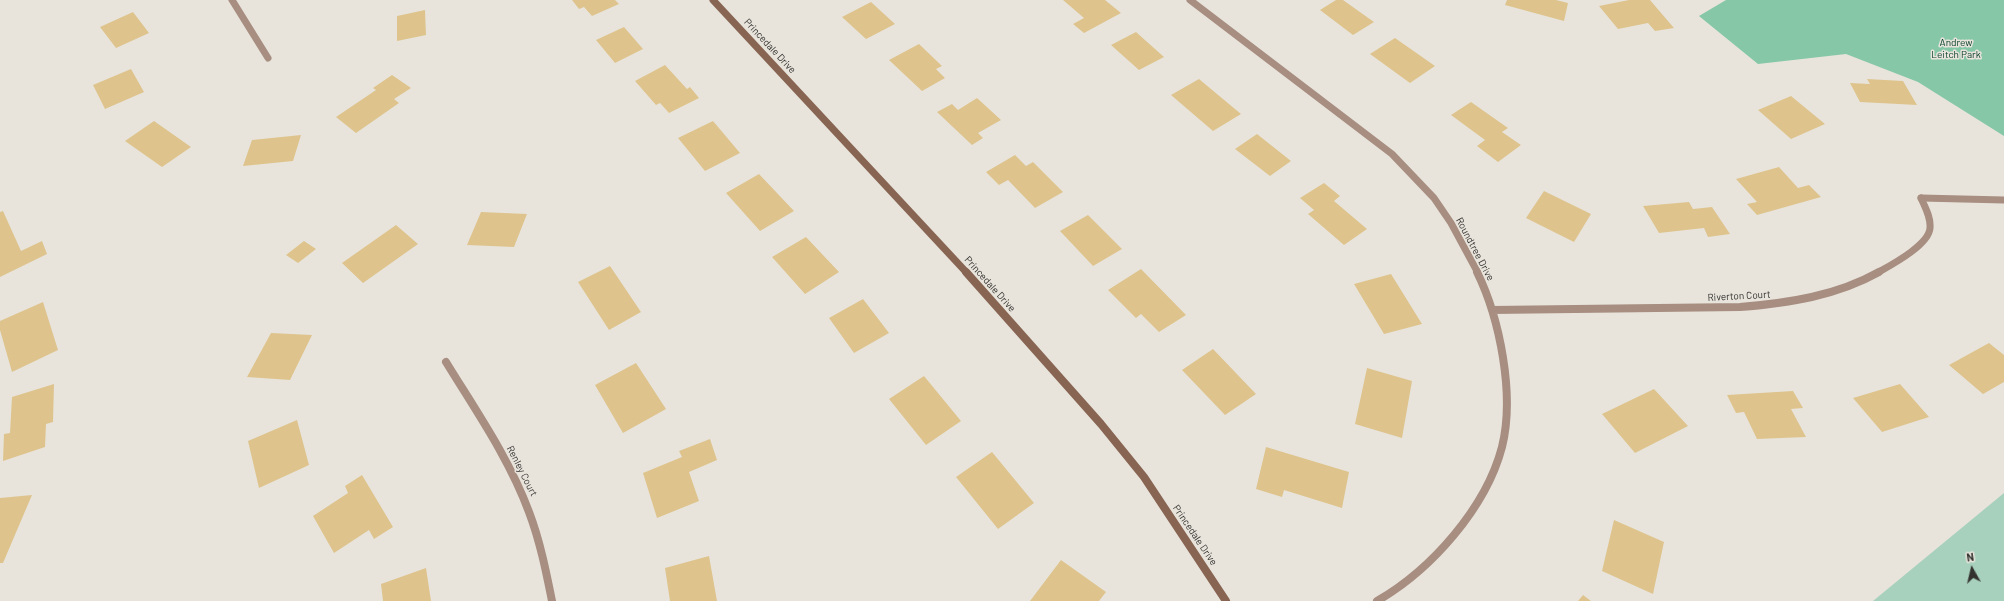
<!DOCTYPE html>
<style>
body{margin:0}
#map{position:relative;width:2004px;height:601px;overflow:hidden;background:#e8e4dc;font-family:Barlow,sans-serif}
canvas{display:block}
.north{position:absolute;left:1952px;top:549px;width:40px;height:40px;-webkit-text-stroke:3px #e8e4dc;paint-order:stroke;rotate:352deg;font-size:11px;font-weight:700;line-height:16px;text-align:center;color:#33322f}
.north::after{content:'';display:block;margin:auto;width:14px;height:18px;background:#33322f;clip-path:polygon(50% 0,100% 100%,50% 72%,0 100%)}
</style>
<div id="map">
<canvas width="2004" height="601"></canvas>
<div class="north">N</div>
</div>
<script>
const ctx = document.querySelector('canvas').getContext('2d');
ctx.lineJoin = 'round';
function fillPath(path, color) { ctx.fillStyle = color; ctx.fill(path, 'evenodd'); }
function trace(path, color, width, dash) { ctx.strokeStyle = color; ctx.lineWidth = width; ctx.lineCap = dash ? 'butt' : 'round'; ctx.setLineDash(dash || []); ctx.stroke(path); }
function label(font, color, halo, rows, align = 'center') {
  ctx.font = font + ' Barlow,sans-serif'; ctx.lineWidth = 3; ctx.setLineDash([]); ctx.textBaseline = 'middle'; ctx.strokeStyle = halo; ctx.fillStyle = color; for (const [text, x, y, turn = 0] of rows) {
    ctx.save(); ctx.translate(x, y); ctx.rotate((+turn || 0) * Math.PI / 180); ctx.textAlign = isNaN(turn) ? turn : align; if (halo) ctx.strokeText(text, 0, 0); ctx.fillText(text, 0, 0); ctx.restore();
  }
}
const green = new Path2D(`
 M2004,493V601H1873Z`);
const forest = new Path2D(`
 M1726,0H2004V136L1918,82L1846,54L1758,64L1699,16Z`);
const building = new Path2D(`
 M572,0H615L619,4L592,16L584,7L579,9Z
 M1063,0H1105L1121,13L1084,33L1073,24L1084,18Z
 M1336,0H1343L1374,22L1353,35L1320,10Z
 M1507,0H1556L1568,3L1564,21L1505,5Z
 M1629,0H1650L1674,28L1655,31L1648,23L1618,29L1599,6Z
 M871,2L895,24L866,39L842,17Z
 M425,10L426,35L397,41V16Z
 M133,12L149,33L116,48L100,27Z
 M624,27L643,49L615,63L596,40Z
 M1136,32L1164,57L1139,70L1111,45Z
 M1395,38L1435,66L1410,83L1370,54Z
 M919,44L942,66L936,69L945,78L922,91L889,60Z
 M665,65L687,89L690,87L699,98L669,113L660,103L656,105L635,81Z
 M131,69L144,92L105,109L93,85Z
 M392,75L411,88L394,99L399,103L356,133L336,117L376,90L373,88Z
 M1199,79L1241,114L1213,131L1171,95Z
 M1867,79L1903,81L1917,105L1860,102L1850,83L1870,84Z
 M1791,96L1825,124L1791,139L1758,110Z
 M977,98L1001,120L978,133L983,138L972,145L937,112L952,104L958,110Z
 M1471,102L1508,128L1502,132L1521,145L1498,162L1477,146L1485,140L1451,115Z
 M154,121L191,147L162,167L125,141Z
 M713,121L740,153L705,171L678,138Z
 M1257,134L1291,161L1270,176L1235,149Z
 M301,135L293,161L243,166L252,140Z
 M1015,155L1026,166L1033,162L1063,192L1035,208L1008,180L999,185L986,172Z
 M1779,167L1798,188L1809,185L1821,197L1757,215L1747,204L1757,202L1736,179Z
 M759,174L794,211L760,231L726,193Z
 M1324,183L1340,196L1334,201L1367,229L1344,245L1308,214L1314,210L1300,198Z
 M1544,191L1591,214L1574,242L1526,218Z
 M1689,202L1693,209L1712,207L1730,234L1708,237L1704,228L1659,233L1643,206Z
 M3,211L21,251L42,241L47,254L0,277V212Z
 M481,212L527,214L514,247L467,245Z
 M1088,215L1122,249L1093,266L1060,231Z
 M396,225L418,244L363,283L342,263Z
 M806,237L839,272L805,294L772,257Z
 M304,241L316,249L298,263L286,255Z
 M610,266L641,312L609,330L578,282Z
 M1141,269L1186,315L1159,332L1141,314L1136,318L1108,290Z
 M1391,274L1422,324L1384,334L1354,284Z
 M863,299L889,333L854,353L829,318Z
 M43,302L58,350L12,372L0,330V321Z
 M271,333L312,335L290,380L247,377Z
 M1989,343L2004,355V382L1983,394L1949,365Z
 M1213,349L1256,394L1225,415L1182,370Z
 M636,363L666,409L623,433L595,385Z
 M1367,368L1412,381L1402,438L1355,424Z
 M924,376L961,421L926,445L889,399Z
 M54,384L53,422L46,424L45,447L3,461L4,434L10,433L12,397Z
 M1900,384L1929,417L1882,432L1853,398Z
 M1654,389L1688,426L1635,453L1602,414Z
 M1793,391L1803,408L1791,409L1806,437L1757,439L1744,412L1736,413L1727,395Z
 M297,420L309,465L259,488L248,441Z
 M710,439L717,460L689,472L699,501L657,518L643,473L682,457L679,451Z
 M1266,447L1349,472L1342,508L1284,490L1282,497L1256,489Z
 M992,452L1034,503L998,529L956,477Z
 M362,475L393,527L374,539L369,530L334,553L313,516L348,493L345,486Z
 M32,495L3,563H0V498Z
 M1614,520L1664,542L1653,594L1602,571Z
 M709,556L717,601H670L665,568Z
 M1061,560L1106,592L1099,601H1030Z
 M426,568L431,601H383L381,584Z
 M1583,595L1591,601H1578Z`);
const lane = new Path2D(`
 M1921,198L2004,200`);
const streetFar1 = new Path2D(`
 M232,0L268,58
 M1190,0L1392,154L1434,198L1451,223L1478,273
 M1877,273C1891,265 1929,245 1930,228C1931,217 1925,207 1921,198`);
const street = new Path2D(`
 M1492,310L1740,307C1789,303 1836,296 1879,272
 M446,362C476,411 509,458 529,512C540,541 546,571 552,601
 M1377,601C1431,570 1486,508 1502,447C1515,395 1500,319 1477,272`);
const secondaryFar1 = new Path2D(`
 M713,0L967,273`);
const secondary = new Path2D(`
 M966,272L1101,424L1144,477L1226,601`);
const parkNames = [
 ["Andrew",1956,43],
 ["Leitch Park",1956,55]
];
const streetNames = [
 ["Princedale Drive",770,46,47],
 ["Roundtree Drive",1475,249,62],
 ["Princedale Drive",990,284,48],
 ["Riverton Court",1739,296,-3],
 ["Renley Court",522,471,63],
 ["Princedale Drive",1195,535,56]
];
fillPath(green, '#a8d1bd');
fillPath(forest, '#86c7a8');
fillPath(building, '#dec48c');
trace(lane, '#a78e81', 7);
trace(streetFar1, '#a78e81', 7);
trace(street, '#a78e81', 8);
trace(secondaryFar1, '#886552', 7);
trace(secondary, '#886552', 8);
label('10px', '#09402d', '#e8e4dc', parkNames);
label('10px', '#33322f', '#e8e4dc', streetNames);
</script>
